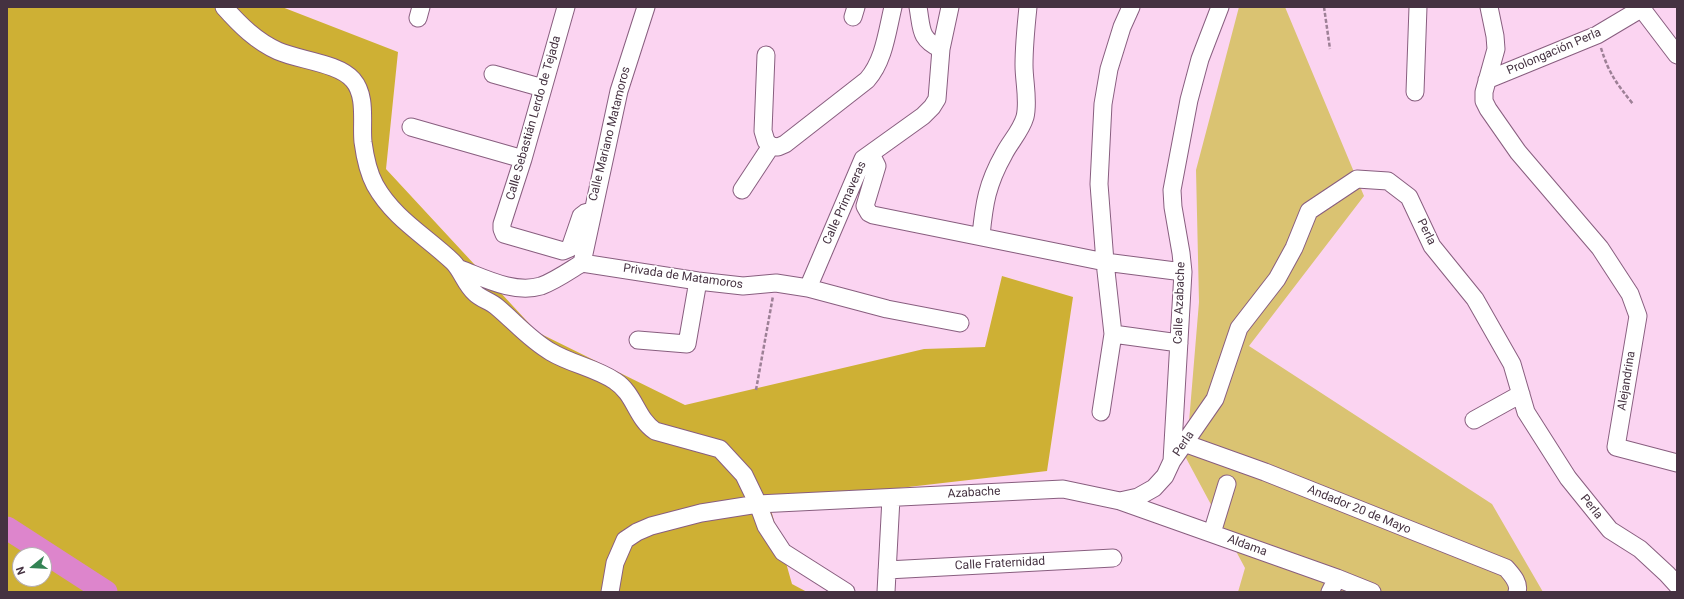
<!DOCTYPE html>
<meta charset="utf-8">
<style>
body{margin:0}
#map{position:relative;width:1684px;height:599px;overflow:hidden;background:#fbd4f1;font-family:Roboto,sans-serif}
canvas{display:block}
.frame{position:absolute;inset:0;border:8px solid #453241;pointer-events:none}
.north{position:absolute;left:12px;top:547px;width:40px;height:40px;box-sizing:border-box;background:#fff;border:1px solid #b5adb3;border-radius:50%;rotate:252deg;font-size:11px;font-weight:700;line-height:16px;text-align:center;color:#453241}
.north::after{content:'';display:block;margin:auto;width:14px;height:18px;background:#338354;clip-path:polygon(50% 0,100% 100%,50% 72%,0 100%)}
</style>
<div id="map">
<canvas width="1684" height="599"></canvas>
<div class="frame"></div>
<div class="north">N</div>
</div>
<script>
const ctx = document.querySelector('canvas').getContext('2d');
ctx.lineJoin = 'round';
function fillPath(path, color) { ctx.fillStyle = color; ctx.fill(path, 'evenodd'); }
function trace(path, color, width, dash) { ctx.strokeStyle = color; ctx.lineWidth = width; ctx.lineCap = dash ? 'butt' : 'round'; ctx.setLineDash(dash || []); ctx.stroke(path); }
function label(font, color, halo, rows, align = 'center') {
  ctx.font = font + ' Roboto,sans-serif'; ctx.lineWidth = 3.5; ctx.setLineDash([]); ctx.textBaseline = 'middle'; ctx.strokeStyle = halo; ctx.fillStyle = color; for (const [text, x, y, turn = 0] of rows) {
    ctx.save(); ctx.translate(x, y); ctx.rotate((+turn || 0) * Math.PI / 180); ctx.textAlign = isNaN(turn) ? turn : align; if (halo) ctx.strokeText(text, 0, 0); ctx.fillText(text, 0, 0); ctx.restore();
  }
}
const green = new Path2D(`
 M1239,7H1285L1364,196L1249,346L1492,504L1543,592H1238L1245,568L1186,458L1199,302L1196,170Z`);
const forest = new Path2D(`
 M7,7H282L398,52L386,169L537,332L685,405L924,349L985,347L1002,276L1073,297L1047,471L769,503L792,584L807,592H7ZM20,555H44V579H20Z`);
const river = new Path2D(`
 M7,528L106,592`);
const path = new Path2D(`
 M1324,7L1330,49
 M1601,48C1609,74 1617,84 1633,104
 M756,390L773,296`);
const minor = new Path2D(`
 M224,7C240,25 256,41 278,51C298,60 339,63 353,80C367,96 361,123 363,142C365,157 368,172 375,185C394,219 426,236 453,262C462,271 465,284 475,293C481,299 490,301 497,307C515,322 530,340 551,352C571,364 596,368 615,381C635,394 636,418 655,431L720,449L744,475L758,504L766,526L783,552L846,592
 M566,7L523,159L502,224V229L504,234L563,251L570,248L581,216L585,213L592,211
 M918,7C922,29 919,39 941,49
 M1489,7L1495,36L1496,49L1484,92V101L1488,109L1518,152L1600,248L1630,294L1638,316L1616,447L1677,463
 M1642,9L1677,55
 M853,17L856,7
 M418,18L421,7
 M766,55L763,131L766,141L771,146L778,147L785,144L867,80C884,61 887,32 893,7
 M493,74L543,88
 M1487,80L1597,35L1644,7
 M1415,92L1418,7
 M411,127L523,159
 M868,156L874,160L877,166L865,206L869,213L873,215L1105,262L1183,272
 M742,190L771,146
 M981,236C984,204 987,184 1004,154C1010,142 1021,131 1025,117C1029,101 1024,82 1024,65C1024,46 1026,26 1028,7
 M582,263L698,281L743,286L776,283L808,288L887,309L960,323
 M582,263L619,91L646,7
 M460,269C484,278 514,294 541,286C555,281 569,271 582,263
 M808,288L863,159L923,116L932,107L937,99L941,49L950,7
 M1113,334L1179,343
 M638,340L687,344L698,281
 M1101,412L1113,334L1105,262L1099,184L1103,104L1109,69L1122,27L1131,7
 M1474,420L1521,394
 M1184,443L1265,472L1506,568C1512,575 1520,583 1517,592
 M1172,461L1183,272L1181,253L1173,207L1172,190L1189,100L1200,59L1220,7
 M1120,501L1337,578L1372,592
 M1212,533L1227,484
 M887,570L1113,558
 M610,592L615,563L625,540L637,532L651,526L701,513L758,504L1063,489L1120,501L1138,497L1154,488L1165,476L1172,461L1215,399L1239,328L1277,279L1294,248L1309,211L1357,179L1388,181L1409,197L1432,246L1475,299L1512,364L1526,412L1568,478L1610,530L1640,549L1667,574L1677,585
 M886,592L891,498
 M1330,592L1337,578`);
const streetNames = [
 ["Prolongación Perla",1554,52,-23],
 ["Calle Sebastián Lerdo de Tejada",534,118,-74],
 ["Calle Mariano Matamoros",610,134,-76],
 ["Calle Primaveras",845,203,-66],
 ["Perla",1426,232,64],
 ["Privada de Matamoros",683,277,8],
 ["Calle Azabache",1180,303,-88],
 ["Alejandrina",1627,381,-81],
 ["Perla",1184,444,-56],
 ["Azabache",974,493,-3],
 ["Perla",1591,507,51],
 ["Andador 20 de Mayo",1359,510,22],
 ["Aldama",1247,546,20],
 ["Calle Fraternidad",1000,564,-3]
];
fillPath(green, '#dac372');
fillPath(forest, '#ceb034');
trace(river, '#dd85cc', 23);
trace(minor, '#885e7f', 19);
trace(path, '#9d8096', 2.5, [4, 2]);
trace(minor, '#fff', 17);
label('12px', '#453241', '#fff', streetNames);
</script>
